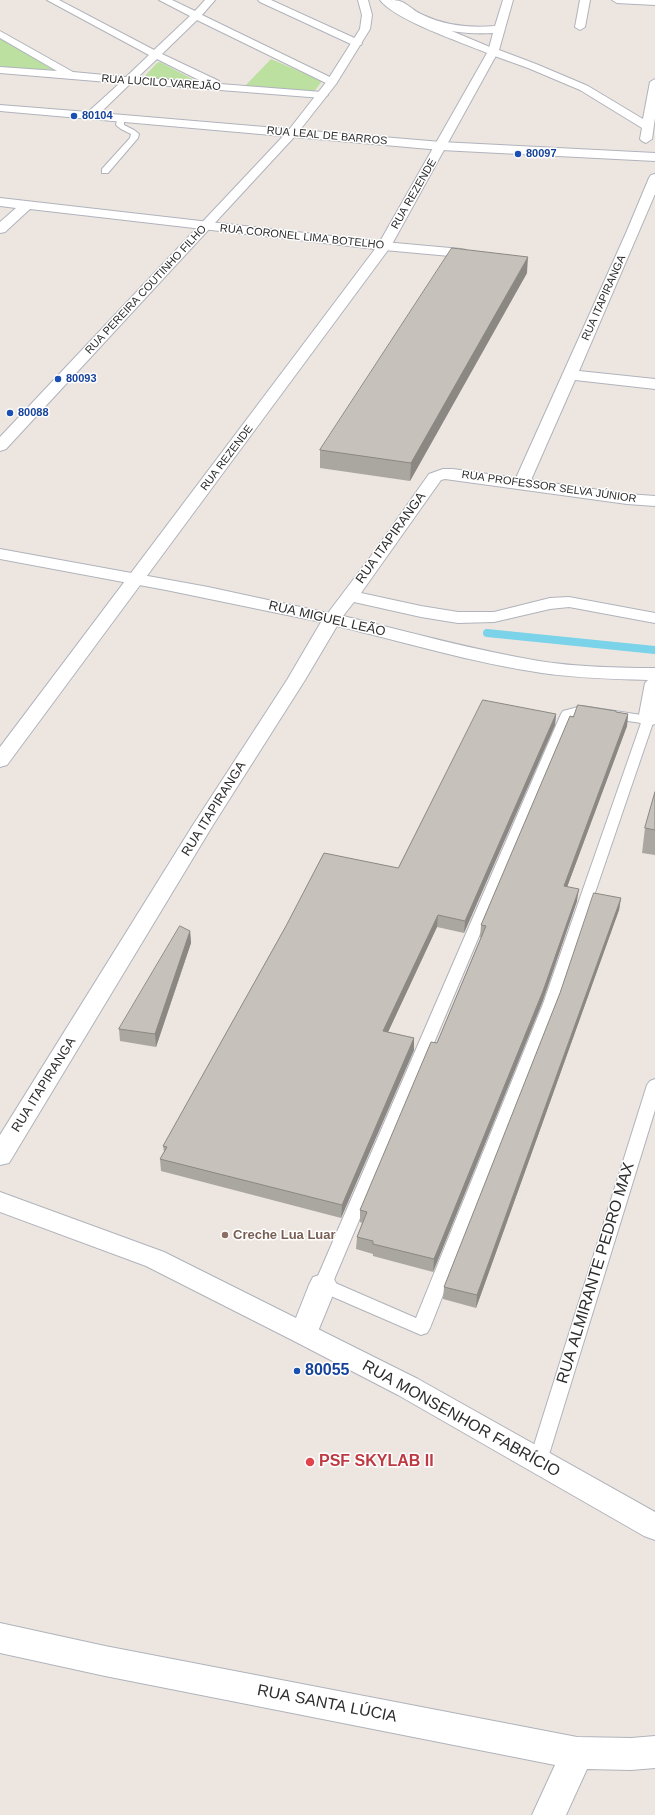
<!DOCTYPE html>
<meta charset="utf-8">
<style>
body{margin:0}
canvas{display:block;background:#ede6e0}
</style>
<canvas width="655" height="1815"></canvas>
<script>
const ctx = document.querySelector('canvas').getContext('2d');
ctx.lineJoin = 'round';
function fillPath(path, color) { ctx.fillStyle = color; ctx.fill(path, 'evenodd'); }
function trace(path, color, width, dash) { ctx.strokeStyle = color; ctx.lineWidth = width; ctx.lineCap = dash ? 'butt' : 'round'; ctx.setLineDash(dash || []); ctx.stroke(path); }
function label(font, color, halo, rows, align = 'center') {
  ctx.font = font + ' Arial,sans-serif'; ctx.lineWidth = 3; ctx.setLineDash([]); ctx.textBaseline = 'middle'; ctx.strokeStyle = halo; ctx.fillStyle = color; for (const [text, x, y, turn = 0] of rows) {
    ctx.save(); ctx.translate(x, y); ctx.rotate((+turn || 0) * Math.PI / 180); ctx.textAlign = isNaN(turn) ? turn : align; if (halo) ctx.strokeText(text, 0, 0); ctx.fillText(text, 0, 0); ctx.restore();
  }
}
const green = new Path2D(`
 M0,38L55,71L0,67Z
 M271,59L322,81L314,92L245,86Z
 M160,62L196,81L195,82L143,78L157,63Z`);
const stream = new Path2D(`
 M487,633L655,650`);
const lane = new Path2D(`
 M118,116H124V125L134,130L139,134L138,138L108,173H102V169L130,138L131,134L121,129L116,125Z
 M582,706L648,716L652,717L654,720L557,1004L430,1328L427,1333L421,1335L317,1290L314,1285L561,714L563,711ZM582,714L641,723L543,1004L416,1318L333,1282L572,716Z
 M655,1079V1110L547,1461L545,1467L538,1469L531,1467L529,1461L647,1085L650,1081Z`);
const street = new Path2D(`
 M47,0H59L154,50L190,16L159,0H172L195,11L205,0H215L202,15L336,80L337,82L336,84H328L197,20L162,54L219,81L220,84L322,92L328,95L322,98L131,83L100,113L441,142L655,153V161L441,150L0,111V105L88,112L120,83L0,73V67L57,71L0,38V31L73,72L126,77L149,55ZM157,59L205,83L138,77Z
 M258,0H271L361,41L362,43L361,45H353L260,2Z
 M391,0C407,0 409,9 423,15C446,26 470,28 495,26L503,0H513L499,50L536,64L588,86L643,119L650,82L655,79V118L652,139L646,143L642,141L640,139L642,128L580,90L528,68L489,54L488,52L493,33C460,35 413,29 391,0Z
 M580,0H590L585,27L580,30L575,27Z
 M612,0H655V5L617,3Z
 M655,174V194L579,371L655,379V389L575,380L531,480L627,494L655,496V506L627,504L445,479L441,480L361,593L421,606L458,612H494L550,598L569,597L655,613V623L569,607L550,609L494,622L458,623L421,617L354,602L343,616C409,632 473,650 539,661C577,667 617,668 655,668V724L648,726L641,724L638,720L645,683L648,680C612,679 577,678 542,673C473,663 405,642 337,626L305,680L213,825L9,1163L0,1165V1135L193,825L287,680L321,622L166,590L0,559V549L208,587L328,613L371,556L429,474L443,469H453L516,478L626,233L649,178L651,175Z
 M0,198L384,242L461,249L466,250L468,253L466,256L461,257L384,250L30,209L5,232L0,233V222L16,208L0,206Z
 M323,1274L333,1277L337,1285L314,1341L304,1344L294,1341L290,1333L309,1285L313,1277Z
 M0,1623L105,1646L577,1737L631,1738L655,1736V1768L631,1770L587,1769L566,1815H532L555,1765L105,1676L0,1653Z`);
const secondary = new Path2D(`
 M358,0H368L372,15L370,29L336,84L296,135L6,449L0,451V437L288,131L327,81L360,29L362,15Z
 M380,0H391L399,7L416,16L497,50L498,52L391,246L7,765L0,767V747L378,245L487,53C461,42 395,20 380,0Z
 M0,1192L164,1252L418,1379L655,1512V1540L644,1536L398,1395L294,1341L146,1266L0,1212Z`);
const wall = new Path2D(`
 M527,273L410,481L320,468V450Z
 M616,712L628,714L627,726L567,887L577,901L542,1003L433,1272L373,1256V1254L356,1249L357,1237L362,1223L360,1222V1210L437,1043L481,937H480L481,925L573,717Z
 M556,714L555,725L464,933L437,927L388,1032L414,1038V1050L341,1218L161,1171L160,1159L164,1152L163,1146L398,868Z
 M655,792V855L642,853L645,828Z
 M621,898L619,910L476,1308L443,1299L444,1287Z
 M190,931L191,943L156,1047L120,1041L119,1029Z`);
const shadedWall = new Path2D(`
 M528,257L527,273L410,481L411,463Z
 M556,714L555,725L464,933L465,921Z
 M628,714L627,726L563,898L564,886Z
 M579,889L577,901L542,1003L433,1272L434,1259Z
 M621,898L619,910L476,1308L477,1295Z
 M438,915L437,927L383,1043V1031Z
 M190,931L191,943L156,1047L155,1034Z
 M414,1038V1050L341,1218L342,1205Z`);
const building = new Path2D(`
 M452,248L528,257L411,463L320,450Z
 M483,700L556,714L465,921L438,915L383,1031L414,1038L342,1205L160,1159L167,1147L163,1146L286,926L324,853L398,868Z
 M578,705L616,711V712L628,714L564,886L579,889L543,991L434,1259L373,1244V1241L357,1237L367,1212L360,1210L431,1042L437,1043L486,926L481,925L570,716L573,717Z
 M655,792V830L645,828Z
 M594,893L621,898L477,1295L444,1287L560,993Z
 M180,926L190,931L155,1034L119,1029Z`);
const markers = [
 [74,116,4,"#1a4fb4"],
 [518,154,4,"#1a4fb4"],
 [58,379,4,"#1a4fb4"],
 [10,413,4,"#1a4fb4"],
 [225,1235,4,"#8d6e63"],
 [297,1371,4,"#1a4fb4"],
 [310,1462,5,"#e0444e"]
];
const farStreetnames = [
 ["RUA LUCILO VAREJÃO",161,83,4],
 ["RUA LEAL DE BARROS",327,136,5],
 ["RUA REZENDE",414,194,-60],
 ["RUA CORONEL LIMA BOTELHO",302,237,6],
 ["RUA PEREIRA COUTINHO FILHO",146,290,-47],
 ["RUA ITAPIRANGA",604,298,-66],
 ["RUA REZENDE",227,458,-53],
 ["RUA PROFESSOR SELVA JÚNIOR",549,487,8]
];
const farTransitnames = [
 ["80104",82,116],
 ["80097",526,154],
 ["80093",66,379],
 ["80088",18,413]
];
const streetNames = [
 ["RUA ITAPIRANGA",391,538,-54],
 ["RUA MIGUEL LEÃO",327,619,13],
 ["RUA ITAPIRANGA",214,809,-58],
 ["RUA ITAPIRANGA",44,1085,-58]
];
const educationNames = [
 ["Creche Lua Luar",233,1235]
];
const nearStreetnames = [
 ["RUA ALMIRANTE PEDRO MAX",596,1273,-73],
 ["RUA MONSENHOR FABRÍCIO",461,1419,29],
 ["RUA SANTA LÚCIA",327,1704,11]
];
const nearTransitnames = [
 ["80055",305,1371]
];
const nearHealthnames = [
 ["PSF SKYLAB II",319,1462]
];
fillPath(green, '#bbe0a0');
trace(stream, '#7ad3e9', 8);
trace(lane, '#b0b3bc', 2);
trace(street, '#b0b3bc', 2);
trace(secondary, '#b0b3bc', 2);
fillPath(lane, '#fff');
fillPath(street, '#fff');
fillPath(secondary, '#fff');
fillPath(wall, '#aaa7a1');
fillPath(shadedWall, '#8b8883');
fillPath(building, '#c6c2bb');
trace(building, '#8b8883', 1);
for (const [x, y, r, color] of markers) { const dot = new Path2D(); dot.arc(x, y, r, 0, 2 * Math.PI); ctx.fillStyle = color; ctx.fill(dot); trace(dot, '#fff', 1.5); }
label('11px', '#2d2d2d', '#fff', farStreetnames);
label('bold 11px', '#164399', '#fff', farTransitnames, 'left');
label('13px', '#2d2d2d', '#fff', streetNames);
label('bold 13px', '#785e54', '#fff', educationNames, 'left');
label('16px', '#2d2d2d', '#fff', nearStreetnames);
label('bold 16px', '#164399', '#fff', nearTransitnames, 'left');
label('bold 16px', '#be3a42', '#fff', nearHealthnames, 'left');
</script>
